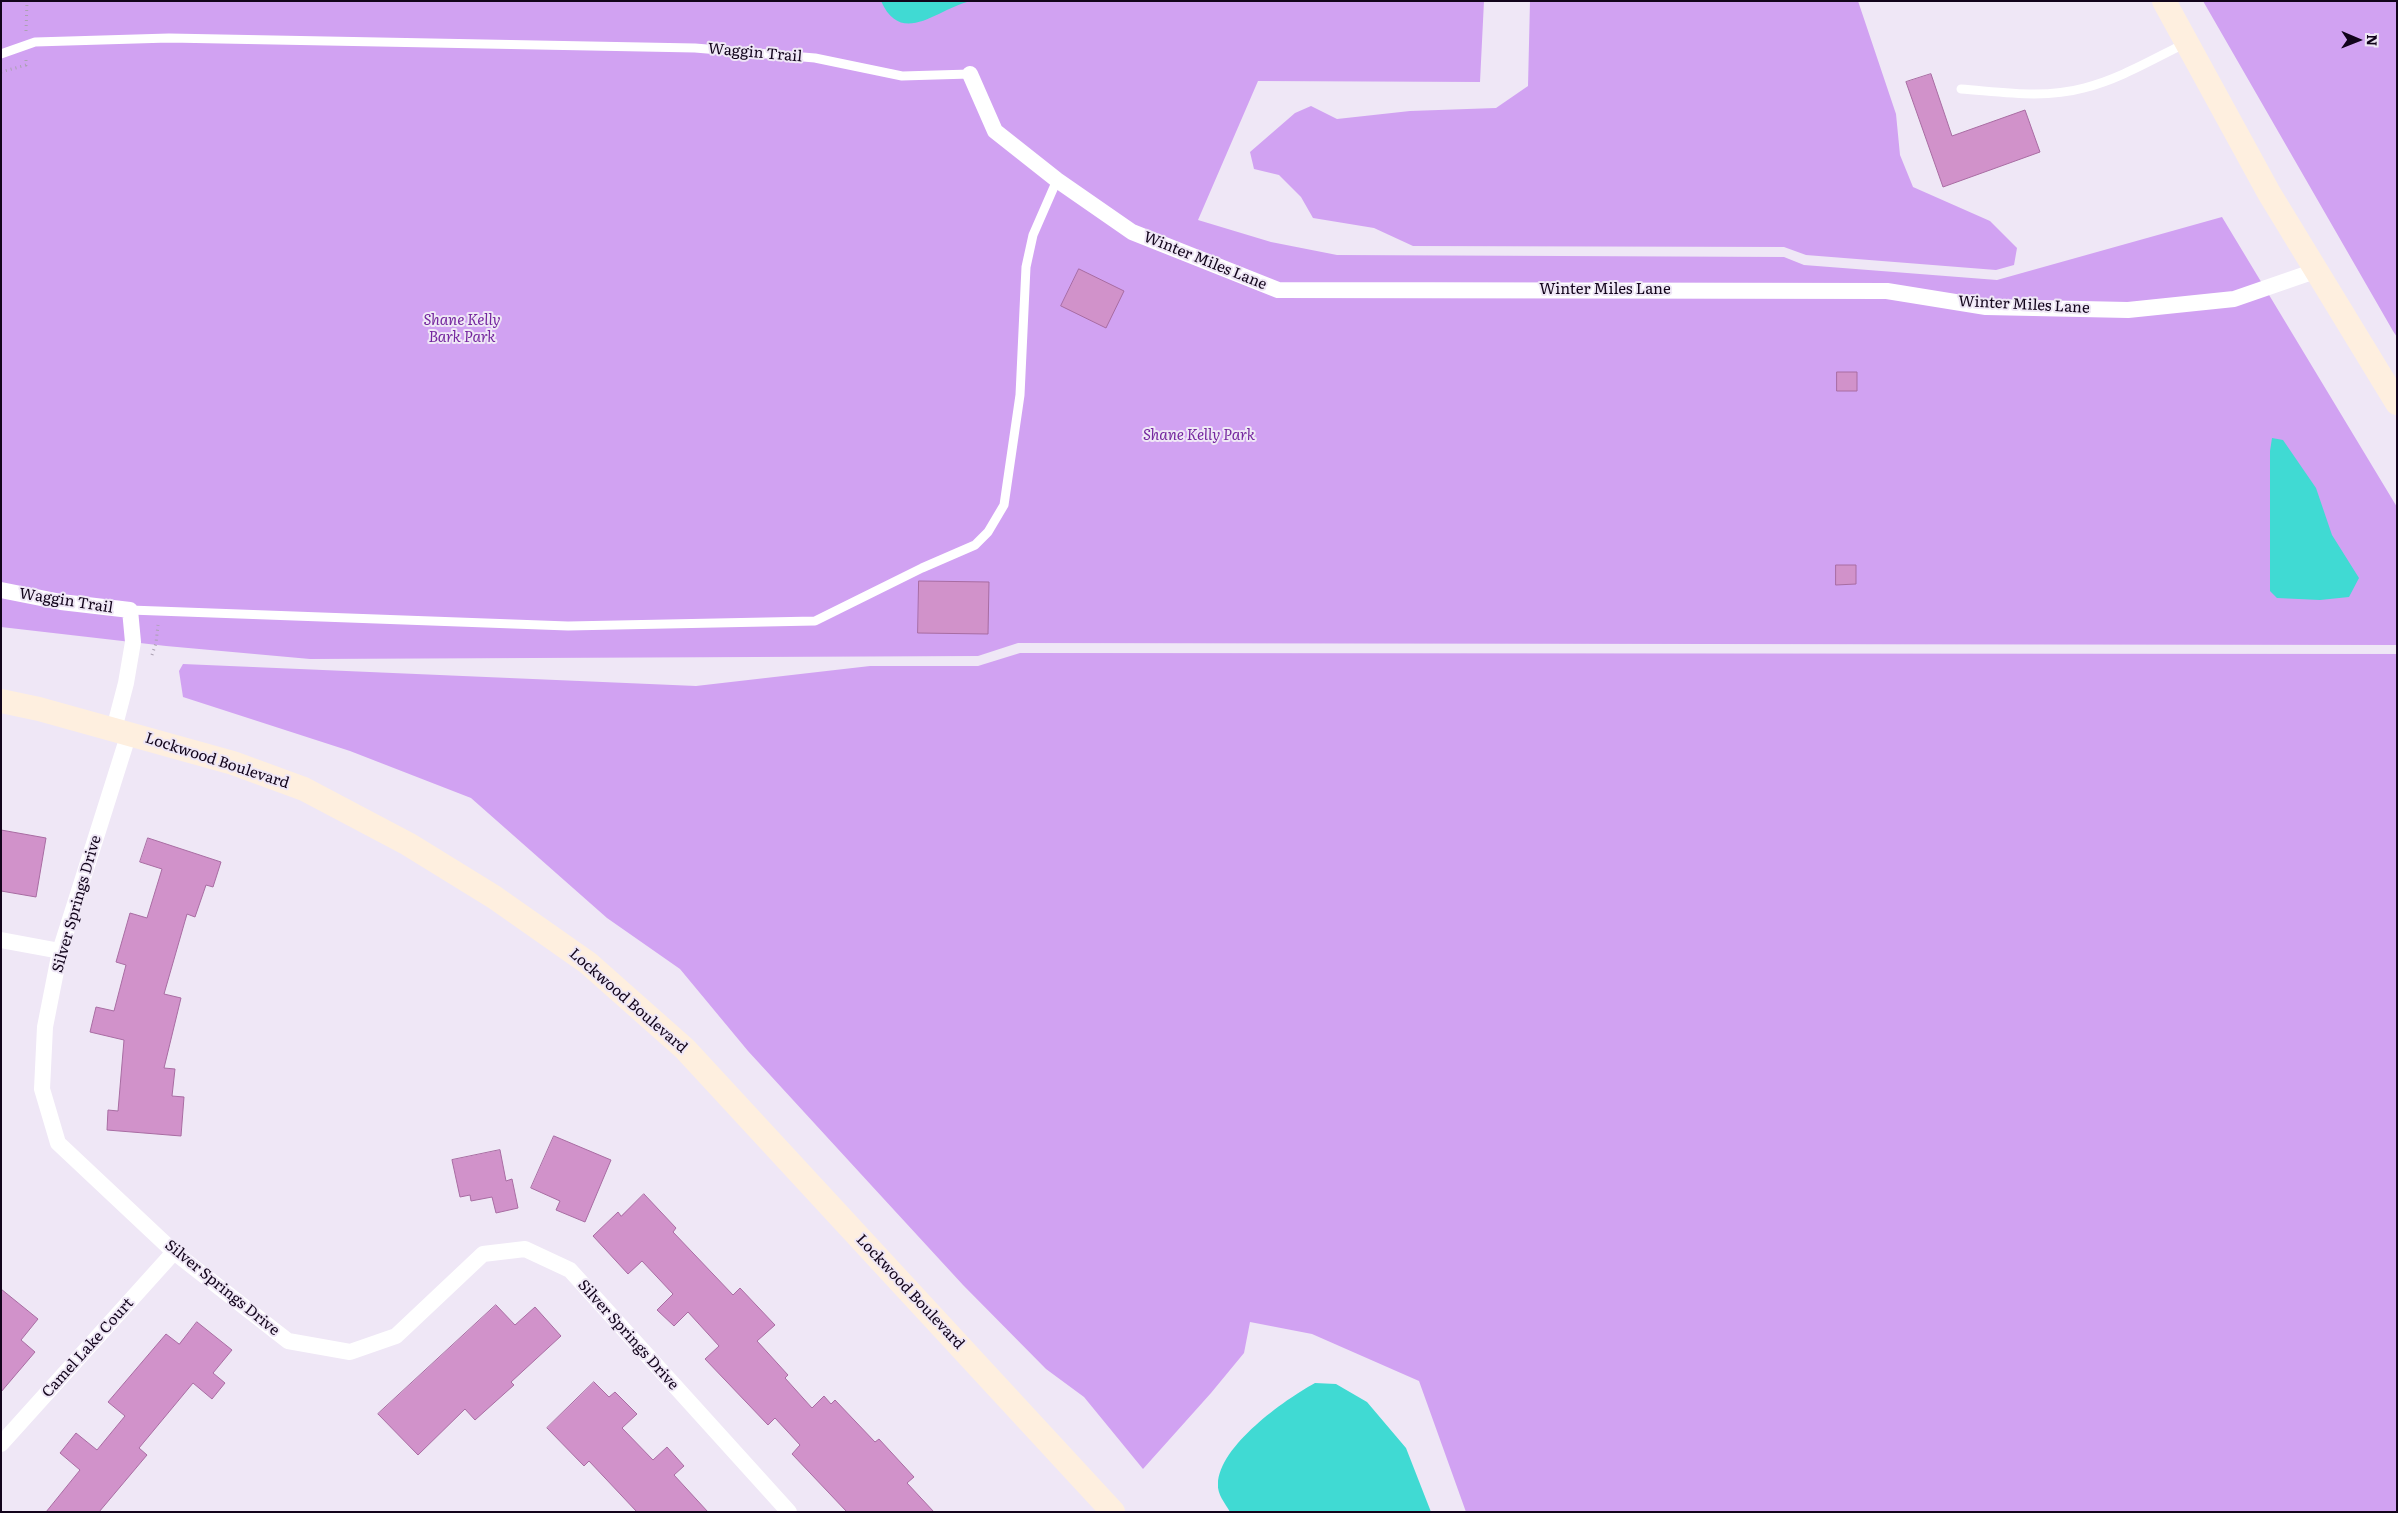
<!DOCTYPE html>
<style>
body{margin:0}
#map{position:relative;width:2398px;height:1513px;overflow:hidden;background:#efe7f6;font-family:Literata,serif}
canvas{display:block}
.frame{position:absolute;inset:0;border:2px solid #12041b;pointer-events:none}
.north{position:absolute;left:2333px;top:15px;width:50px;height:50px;-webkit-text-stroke:4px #efe7f6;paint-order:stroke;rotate:91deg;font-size:14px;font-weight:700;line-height:20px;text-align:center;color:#12041b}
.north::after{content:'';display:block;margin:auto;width:18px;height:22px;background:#12041b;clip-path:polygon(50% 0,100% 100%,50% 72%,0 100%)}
</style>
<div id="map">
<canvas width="2398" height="1513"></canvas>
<div class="frame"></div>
<div class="north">N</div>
</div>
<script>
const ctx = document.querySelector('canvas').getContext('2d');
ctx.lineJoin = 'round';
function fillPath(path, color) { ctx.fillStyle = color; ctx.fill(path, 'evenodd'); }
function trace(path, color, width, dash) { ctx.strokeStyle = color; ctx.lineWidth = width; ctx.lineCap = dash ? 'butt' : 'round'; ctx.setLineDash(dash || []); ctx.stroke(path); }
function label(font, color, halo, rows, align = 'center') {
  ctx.font = font + ' Literata,serif'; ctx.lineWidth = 4; ctx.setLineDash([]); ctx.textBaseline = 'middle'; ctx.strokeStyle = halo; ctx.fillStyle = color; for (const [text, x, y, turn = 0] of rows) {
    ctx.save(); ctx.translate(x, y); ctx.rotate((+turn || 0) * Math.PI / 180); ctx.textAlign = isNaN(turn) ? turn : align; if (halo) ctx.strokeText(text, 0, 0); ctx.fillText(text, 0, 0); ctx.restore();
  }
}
const green = new Path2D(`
 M1,1H1484L1480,82L1258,81L1198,220L1271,242L1337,255L1784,257L1804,265L1997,280L2222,217L2397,507V645L1018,643L978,656L310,659L166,646L1,627Z
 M1530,1H1858L1896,114L1900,155L1913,187L1990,221L2017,248L2014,265L1996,270L1806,255L1784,247L1413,246L1374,228L1313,218L1301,197L1279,175L1254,169L1250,152L1295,113L1311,106L1337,119L1410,111L1496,108L1528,86Z
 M2203,1H2397V337L2393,331Z
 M1020,653L2397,654V1512H1466L1419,1381L1312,1334L1250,1322L1244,1353L1211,1393L1143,1469L1084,1397L1046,1369L963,1285L871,1185L748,1051L680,969L607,918L471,798L350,751L183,697L179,671L183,664L696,686L870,666H978Z`);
const water = new Path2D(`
 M881,1H971C938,8 902,48 881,1Z
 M2272,438L2283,440L2316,488L2332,535L2359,578L2349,597L2320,600L2277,598L2270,591V451Z
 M1315,1383L1336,1384L1367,1402L1406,1448L1431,1512H1230C1225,1503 1217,1494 1218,1484C1219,1446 1284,1400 1315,1383Z`);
const building = new Path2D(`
 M1931,74L1952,136L2025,110L2040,152L1943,187L1906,82Z
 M1079,269L1124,291L1106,328L1061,306Z
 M1837,372H1857V391H1837Z
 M1836,565H1856V584L1836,585Z
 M919,581L989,582L988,634L918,633Z
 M1,830L46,838L36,897L1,891Z
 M148,838L221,862L213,887L206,885L195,917L187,914L164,994L181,998L164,1068L175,1069L172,1096L184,1097L181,1136L107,1130L108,1110L118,1111L124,1040L90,1032L96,1007L114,1011L126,965L116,962L130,913L147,918L162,869L140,862Z
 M554,1136L611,1160L585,1222L556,1210L560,1201L531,1188Z
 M500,1150L506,1181L512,1179L518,1208L496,1213L492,1197L471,1201L470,1195L460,1197L452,1160Z
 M644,1194L676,1228L673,1232L733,1295L740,1288L775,1325L757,1341L788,1375L785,1378L812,1408L824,1396L831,1404L835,1400L875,1442L879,1439L914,1477L907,1483L934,1512H847L792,1454L800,1445L775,1418L768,1425L705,1359L719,1346L688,1312L674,1326L657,1310L673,1294L642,1261L628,1274L593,1236L618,1212L621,1216Z
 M1,1289L38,1319L21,1340L35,1352L1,1392Z
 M496,1305L515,1325L535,1307L561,1336L511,1382L514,1385L475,1420L465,1409L418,1455L378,1414Z
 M197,1322L232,1350L213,1373L225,1383L212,1399L193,1383L139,1448L147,1455L99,1512H46L80,1470L60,1453L76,1433L97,1450L125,1416L108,1402L166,1334L179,1344Z
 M594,1382L609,1397L615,1392L637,1414L622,1428L653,1460L667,1447L684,1466L674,1475L708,1512H637L589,1461L584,1466L547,1428Z`);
const path = new Path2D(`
 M26,31L27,1
 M1,72L26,65V59
 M152,655L156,643L158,625`);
const lane = new Path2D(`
 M1,54L35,42L169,38L695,48L815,58L902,76L970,74
 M1961,89C2002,92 2044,99 2084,88C2120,79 2153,59 2186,43
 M130,610L568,626L815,621L922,568L975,545L988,532L1004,505L1020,395L1026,267L1033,235L1057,180`);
const street = new Path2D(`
 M970,74L995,131L1057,180L1132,232L1278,290L1887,291L1986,307L2128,310L2234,299L2315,271
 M1,590L61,602L130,610L133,642L126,683L114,729
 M129,733L60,951L45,1027L42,1089L58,1143L174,1252L288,1341L350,1352L396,1336L483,1254L525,1249L570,1270L789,1512
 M1,940L60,951
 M1,1444L174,1252`);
const secondary = new Path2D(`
 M2164,1L2269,193L2397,403
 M1,701L39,709L233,763L304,789L408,844L494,897L588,963L685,1049L1113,1512`);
const streetNames = [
 ["Waggin Trail",755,53,5],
 ["Winter Miles Lane",1205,261,22],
 ["Winter Miles Lane",1605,290],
 ["Winter Miles Lane",2024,305,3],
 ["Waggin Trail",66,601,9],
 ["Lockwood Boulevard",217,761,18],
 ["Silver Springs Drive",77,904,-74],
 ["Lockwood Boulevard",628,1001,41],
 ["Silver Springs Drive",222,1288,39],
 ["Lockwood Boulevard",910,1292,47],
 ["Silver Springs Drive",628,1335,48],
 ["Camel Lake Court",88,1348,-48]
];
const parkNames = [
 ["Shane Kelly",462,321],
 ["Bark Park",462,338],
 ["Shane Kelly Park",1199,436]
];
fillPath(green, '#d1a2f2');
fillPath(water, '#40dad3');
fillPath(building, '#d192ca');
trace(building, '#a86ca2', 1);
trace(path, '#aba1b2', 3, [1, 4]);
trace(lane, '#fff', 9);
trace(street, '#fff', 16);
trace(secondary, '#feefdf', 24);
label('15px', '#12041b', '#efe7f6', streetNames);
label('italic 15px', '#74269e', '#efe7f6', parkNames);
</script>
